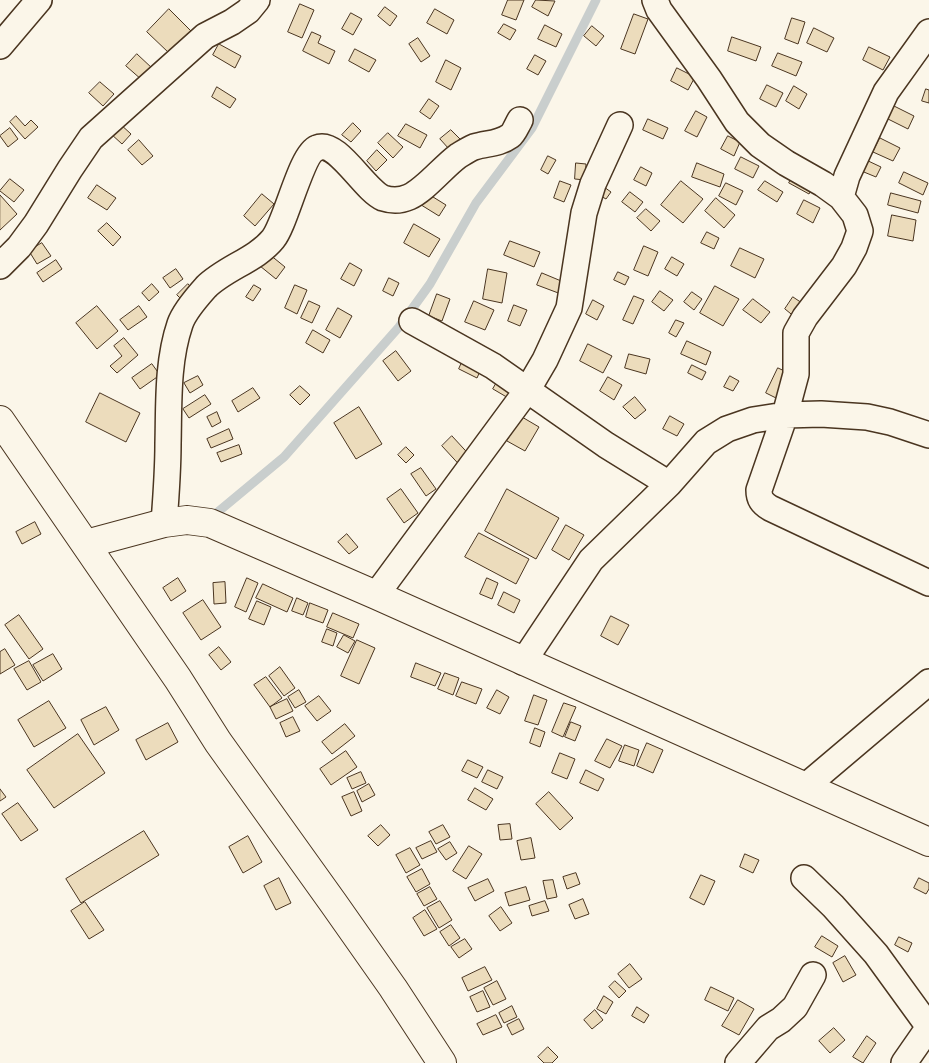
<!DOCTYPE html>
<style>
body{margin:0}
canvas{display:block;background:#fbf6e9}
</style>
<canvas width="929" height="1063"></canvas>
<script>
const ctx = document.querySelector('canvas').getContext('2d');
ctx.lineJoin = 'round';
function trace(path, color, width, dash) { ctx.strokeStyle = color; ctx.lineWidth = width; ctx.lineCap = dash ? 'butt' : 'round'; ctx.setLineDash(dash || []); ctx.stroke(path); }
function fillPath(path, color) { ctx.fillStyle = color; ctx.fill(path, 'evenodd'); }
const stream = new Path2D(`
 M213,516L284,457L399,327L430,284L476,203L532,128L596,0`);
const building = new Path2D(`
 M508,0H524L516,20L502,15Z
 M536,0L555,1L548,16L532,7Z
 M300,4L314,10L302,38L288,32Z
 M385,7L397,16L390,26L378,16Z
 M169,9L191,31L169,53L147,32Z
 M435,9L454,20L447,34L427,23Z
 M351,13L362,19L353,35L342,29Z
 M634,14L648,19L635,54L621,49Z
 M792,18L805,22L798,44L785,39Z
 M504,24L516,30L510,40L498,33Z
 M545,25L562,34L556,47L538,39Z
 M592,26L604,36L596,46L584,36Z
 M814,28L834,38L827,52L807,43Z
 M312,32L321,36L318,43L335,51L329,64L303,51Z
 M732,37L761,47L756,61L728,51Z
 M418,38L430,56L421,62L409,44Z
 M219,44L241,56L235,68L213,55Z
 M869,47L890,57L883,70L863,60Z
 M355,49L376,60L369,72L349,61Z
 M778,53L802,62L796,76L772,66Z
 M137,54L153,69L142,80L126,66Z
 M535,55L546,61L538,75L527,69Z
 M446,60L461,68L451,90L436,82Z
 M677,68L695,77L688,90L671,81Z
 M100,82L114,94L103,106L89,93Z
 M767,85L783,93L776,107L760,99Z
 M794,86L807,94L799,109L786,101Z
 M217,87L236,99L230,108L212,97Z
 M926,89L929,90V103L922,101Z
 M429,99L439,106L430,119L420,112Z
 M890,104L914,116L908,129L884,117Z
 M696,111L707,117L697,137L685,131Z
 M16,116L25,126L31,120L38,127L25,139L10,122Z
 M648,119L668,128L663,139L643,130Z
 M119,123L131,134L122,144L110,133Z
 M353,123L361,131L351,142L342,135Z
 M406,124L427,135L420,148L398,136Z
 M10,128L18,139L8,147L0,136Z
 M451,130L460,139L449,149L440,139Z
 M388,133L403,147L393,158L378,143Z
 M728,136L740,142L734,156L721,149Z
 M880,138L900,148L893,161L873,152Z
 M139,140L153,156L142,165L128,150Z
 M377,150L387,160L376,171L367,161Z
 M548,156L556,160L548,174L541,170Z
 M741,157L759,166L753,178L735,169Z
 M864,159L881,167L876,177L859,170Z
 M576,163L586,164L585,180L575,179Z
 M697,163L724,174L720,187L692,177Z
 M641,167L652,173L646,186L634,180Z
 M904,172L928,183L923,195L899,183Z
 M794,174L814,184L809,194L789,183Z
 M10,179L24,190L14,202L0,191Z
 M560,181L571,185L564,202L554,198Z
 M681,181L703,199L683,223L661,205Z
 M765,181L783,192L777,202L758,190Z
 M726,183L743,191L736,205L719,196Z
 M97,185L116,198L107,210L88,198Z
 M604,187L611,192L606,199L599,195Z
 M425,192L446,205L439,216L418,203Z
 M630,192L643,202L635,212L622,202Z
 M891,193L921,201L918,213L888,205Z
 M262,194L274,204L255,226L244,216Z
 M0,195L17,214L0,230Z
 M716,198L735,215L724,228L705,211Z
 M804,200L820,208L813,223L797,214Z
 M646,209L660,221L651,231L637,218Z
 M892,215L916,220L913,241L888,236Z
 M107,223L121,237L113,246L98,231Z
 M414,224L440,239L429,257L404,243Z
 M707,232L719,238L714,249L701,243Z
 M510,241L540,252L534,267L504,255Z
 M42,243L51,256L37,264L29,251Z
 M644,246L658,252L648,276L634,270Z
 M740,248L764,259L755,278L731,266Z
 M269,254L285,267L276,279L260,266Z
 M672,257L684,264L677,276L665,269Z
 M56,260L62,269L43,282L37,273Z
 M350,263L362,270L354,286L341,279Z
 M176,269L183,279L170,288L163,278Z
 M488,269L507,273L502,303L483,299Z
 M618,272L629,277L625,285L614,280Z
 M542,273L566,283L561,294L537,285Z
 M389,278L399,283L393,296L383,291Z
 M152,284L159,292L149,301L142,293Z
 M188,284L197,294L186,304L177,295Z
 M254,285L261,289L253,301L246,297Z
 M295,285L307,290L297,314L285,308Z
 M715,286L739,299L723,326L700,313Z
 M660,291L673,300L664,311L652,302Z
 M692,292L702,299L694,310L684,302Z
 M437,294L450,299L442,321L429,316Z
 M634,296L644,300L633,324L623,320Z
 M793,297L805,305L796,318L785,309Z
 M753,299L770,312L761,323L743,310Z
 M593,300L604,306L597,320L586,314Z
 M309,301L320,306L312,323L301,318Z
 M474,301L494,310L485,330L465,322Z
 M514,305L527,310L520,326L508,321Z
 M97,306L118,331L97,349L76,323Z
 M139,306L147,317L128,330L120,320Z
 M338,308L352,316L340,338L326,330Z
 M676,320L684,323L676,337L669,333Z
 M313,330L330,340L323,353L306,343Z
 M124,338L138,355L117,373L110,366L122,356L114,346Z
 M687,341L711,352L706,365L681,354Z
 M588,344L612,356L603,373L580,361Z
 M396,351L411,371L398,381L383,361Z
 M629,354L650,359L646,374L625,368Z
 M463,360L481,369L477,378L459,369Z
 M152,364L160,375L140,389L132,378Z
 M692,365L706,372L702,380L688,373Z
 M778,368L791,374L778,399L766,393Z
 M198,376L203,385L190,393L184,383Z
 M730,376L739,381L733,391L724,387Z
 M500,377L518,387L510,399L493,389Z
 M608,377L622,385L614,400L600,391Z
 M300,386L310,395L300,405L290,395Z
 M253,388L260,398L238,412L232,401Z
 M100,393L140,413L126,442L86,422Z
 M205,395L211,404L189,418L183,409Z
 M635,397L646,410L635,419L623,407Z
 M359,407L382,444L356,459L334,423Z
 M217,412L221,422L212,427L207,417Z
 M670,416L684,424L677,436L663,429Z
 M522,417L539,427L525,451L507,441Z
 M229,429L233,439L211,448L207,439Z
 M452,436L476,462L466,472L442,446Z
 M239,445L242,454L221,462L217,453Z
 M406,447L414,455L406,463L398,455Z
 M421,468L436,489L426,496L411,474Z
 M401,489L418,513L404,523L387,499Z
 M507,489L559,518L536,559L485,531Z
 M35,522L41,534L22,544L16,532Z
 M566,525L584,535L569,560L552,550Z
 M479,533L529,559L516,584L465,557Z
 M347,534L358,547L349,554L338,542Z
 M178,578L186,591L171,601L163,588Z
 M247,578L258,583L246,612L235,607Z
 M487,578L498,583L492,599L480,594Z
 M225,582L226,603L214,604L213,583Z
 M263,584L293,598L287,612L256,598Z
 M504,592L520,600L514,613L498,605Z
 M297,598L308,603L303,615L292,611Z
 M203,600L221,627L201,640L183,613Z
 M257,601L271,607L264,625L249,619Z
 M310,603L328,610L323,623L306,617Z
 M333,613L359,624L353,638L327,627Z
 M19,615L43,649L29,659L5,625Z
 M611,616L629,625L618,645L601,636Z
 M327,629L337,633L333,646L322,642Z
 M344,635L355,641L348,653L337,647Z
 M357,640L375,648L359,684L341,676Z
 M219,647L231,662L221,670L209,655Z
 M5,649L15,665L0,674V652Z
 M53,654L62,669L43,681L33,665Z
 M29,661L41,682L27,690L14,669Z
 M416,663L441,673L435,686L411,677Z
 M280,667L295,688L284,696L269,676Z
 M445,673L459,678L453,695L438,689Z
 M266,677L282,698L270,707L254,685Z
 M462,682L482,689L476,704L456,696Z
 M299,690L306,702L295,708L288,697Z
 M497,690L509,697L500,714L487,708Z
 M534,695L547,700L538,725L525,721Z
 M319,696L331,711L317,721L305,706Z
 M287,699L293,711L276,719L270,707Z
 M49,701L66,728L34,747L18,720Z
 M564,703L576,707L563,737L552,732Z
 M106,707L119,730L94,745L81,720Z
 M293,717L300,731L286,737L280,723Z
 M571,722L581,726L575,741L565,737Z
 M168,723L178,742L146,760L136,740Z
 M345,724L355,736L332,754L322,742Z
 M535,728L545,732L540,747L530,743Z
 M78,734L105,773L54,808L27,770Z
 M607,739L622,746L610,768L595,761Z
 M647,743L663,750L653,773L637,766Z
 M625,745L639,750L634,766L619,761Z
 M346,751L357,767L331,785L320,769Z
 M560,753L575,759L567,779L552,773Z
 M468,760L483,767L477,778L462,771Z
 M488,770L503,777L497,789L482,782Z
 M586,770L604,779L598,791L580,783Z
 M361,772L366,783L352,789L347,778Z
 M369,784L375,795L362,802L357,791Z
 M475,788L493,799L486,810L468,800Z
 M0,789L6,797L0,801Z
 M354,792L362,811L351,816L342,797Z
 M549,792L573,818L560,830L536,804Z
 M18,803L38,830L21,841L2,814Z
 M510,824L512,839L500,840L498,825Z
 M381,825L390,835L378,846L368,836Z
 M443,825L450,837L436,844L429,832Z
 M144,831L159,855L81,903L66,879Z
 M248,836L262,862L243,873L229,847Z
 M531,838L535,858L521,860L517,841Z
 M431,841L437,852L422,859L416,848Z
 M450,842L457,853L446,860L438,849Z
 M469,846L482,854L466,879L453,871Z
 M410,848L420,865L406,873L396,855Z
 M745,854L759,860L753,873L740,867Z
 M422,869L430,884L416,892L407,877Z
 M576,873L580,884L567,889L563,877Z
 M701,875L715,881L704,905L690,898Z
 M279,878L291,903L276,910L264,886Z
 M919,878L929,883V889L926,894L914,888Z
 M488,879L494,891L475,901L468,888Z
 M553,880L557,897L547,899L543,881Z
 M430,887L437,899L424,906L417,894Z
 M526,887L530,900L509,906L505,893Z
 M583,899L589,914L575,919L569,905Z
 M440,901L452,920L439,928L427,908Z
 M545,901L549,911L532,916L529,906Z
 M85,902L104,930L89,939L71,911Z
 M501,907L512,923L500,931L489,916Z
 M425,910L437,929L424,936L413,918Z
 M451,925L460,938L449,946L440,932Z
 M822,936L838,946L832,957L815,947Z
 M899,937L912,943L908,952L895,945Z
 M465,939L472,949L459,958L451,947Z
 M845,956L856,975L843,982L833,963Z
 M630,964L642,979L629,988L618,974Z
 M485,967L492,980L468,991L462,978Z
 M497,981L506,999L493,1005L484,988Z
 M615,981L626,991L619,998L609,987Z
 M711,987L734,998L728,1011L705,1000Z
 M483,991L490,1007L477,1012L470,997Z
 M604,996L613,1002L606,1014L597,1009Z
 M738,1000L754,1009L739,1035L722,1026Z
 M512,1006L517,1017L504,1023L499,1013Z
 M637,1007L649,1015L644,1023L632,1016Z
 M595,1010L603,1020L592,1029L584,1020Z
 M496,1015L502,1027L483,1035L477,1024Z
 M519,1019L524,1029L512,1035L507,1025Z
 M834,1028L845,1040L830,1053L819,1041Z
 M867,1036L876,1043L863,1063L853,1057Z
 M548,1047L558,1057L552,1063H544L538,1057Z`);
const minor = new Path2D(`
 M655,0L659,10L709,79L737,122L760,145L786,163L823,184L841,197L855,215L860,231L854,248L844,266L805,317L796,333V374L785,415L759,490C759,499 762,503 770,508L929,583
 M0,46L39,0
 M841,197L847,176L886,92L929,32
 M0,266L19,247L36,224L70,169L91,138L205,36L232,22L248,11L257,0
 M412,321L493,366L606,445L669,484
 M164,523C166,497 168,470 168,444C169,405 167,362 180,324C184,312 197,297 206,287C225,268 256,260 273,239C286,223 301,154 317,148C337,139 364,190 383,198C392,201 400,201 409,197C425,190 443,167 458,156C463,153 469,149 474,147C487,143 499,144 510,136C514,133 517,125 520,120
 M376,595L528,389L545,360L569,308L584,213L593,184L620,125
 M523,662L591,560L669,484L706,442L727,429L753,420L785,415L821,414L867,417L890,422L929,435
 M806,786L929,682
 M804,878L833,906L876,954L929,1027
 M738,1063L768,1028L781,1020L795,1007L813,975
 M904,1063L929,1027`);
const tertiary = new Path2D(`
 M86,544L164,523L187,520L210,523L376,595L929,842`);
const primary = new Path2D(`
 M0,420L178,679L218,742L334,904L393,988L442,1063`);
trace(stream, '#c9cecd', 9);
fillPath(building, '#ecdcbc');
trace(building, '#4a3520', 1);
trace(minor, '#4a3520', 28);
trace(tertiary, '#4a3520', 30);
trace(primary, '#4a3520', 30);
trace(minor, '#fbf6e9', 25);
trace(tertiary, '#fbf6e9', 28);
trace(primary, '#fbf6e9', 28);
</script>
